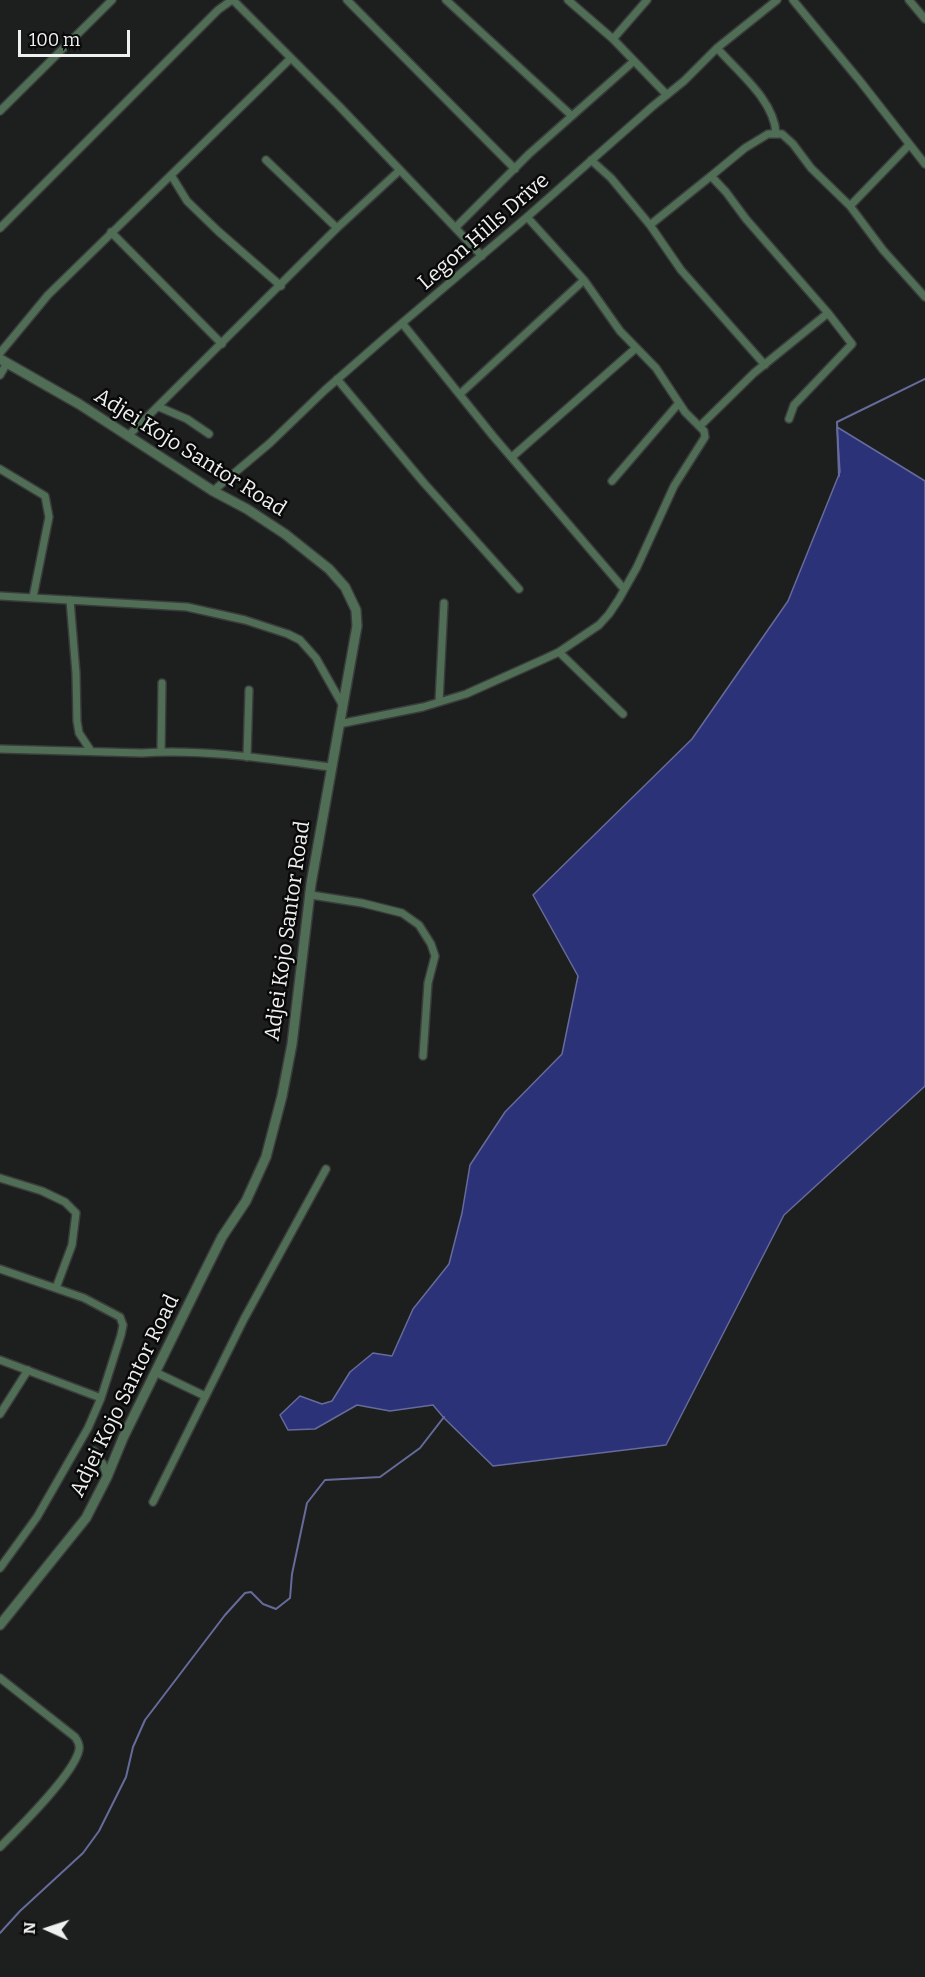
<!DOCTYPE html>
<style>
body{margin:0}
#map{position:relative;width:925px;height:1977px;overflow:hidden;background:#1d1f1e;font-family:Bitter,serif}
canvas{display:block}
.north{position:absolute;left:18px;top:1899px;width:60px;height:60px;-webkit-text-stroke:4px #080908;paint-order:stroke;rotate:273deg;font-size:16px;font-weight:700;line-height:24px;text-align:center;color:#eff1f0}
.north::after{content:'';display:block;margin:auto;width:21px;height:27px;background:#eff1f0;clip-path:polygon(50% 0,100% 100%,50% 72%,0 100%)}
.scale{position:absolute;left:18px;top:30px;width:112px;height:27px;box-sizing:border-box;border:3px solid #eff1f0;border-top:0;padding-left:8px;font-size:18px;line-height:21px;white-space:nowrap;color:#eff1f0;-webkit-text-stroke:4px #080908;paint-order:stroke}
</style>
<div id="map">
<canvas width="925" height="1977"></canvas>
<div class="north">N</div>
<div class="scale">100 m</div>
</div>
<script>
const ctx = document.querySelector('canvas').getContext('2d');
ctx.lineJoin = 'round';
function fillPath(path, color) { ctx.fillStyle = color; ctx.fill(path, 'evenodd'); }
function trace(path, color, width, dash) { ctx.strokeStyle = color; ctx.lineWidth = width; ctx.lineCap = dash ? 'butt' : 'round'; ctx.setLineDash(dash || []); ctx.stroke(path); }
function label(font, color, halo, rows, align = 'center') {
  ctx.font = font + ' Bitter,serif'; ctx.lineWidth = 5; ctx.setLineDash([]); ctx.textBaseline = 'middle'; ctx.strokeStyle = halo; ctx.fillStyle = color; for (const [text, x, y, turn = 0] of rows) {
    ctx.save(); ctx.translate(x, y); ctx.rotate((+turn || 0) * Math.PI / 180); ctx.textAlign = isNaN(turn) ? turn : align; if (halo) ctx.strokeText(text, 0, 0); ctx.fillText(text, 0, 0); ctx.restore();
  }
}
const water = new Path2D(`
 M837,427L925,481V1086L784,1215L666,1445L493,1466L444,1418L433,1405L390,1411L357,1405L315,1429L288,1430L280,1415L300,1396L322,1404L332,1401L350,1372L373,1353L392,1356L413,1309L449,1264L462,1213L470,1165L505,1112L562,1054L578,976L533,895L692,739L788,601L840,472Z`);
const stream = new Path2D(`
 M839,476L837,422L925,379
 M0,1933L20,1911L83,1853L99,1831L126,1777L133,1747L145,1720L225,1615L245,1593L251,1592L263,1604L276,1609L290,1598L292,1574L307,1503L325,1480L380,1477L420,1448L444,1417`);
const minor = new Path2D(`
 M233,0L339,106L482,256
 M347,0L515,169
 M446,0L572,116
 M568,0L613,39L667,95
 M793,0L860,81L925,164
 M909,0L925,19
 M613,39L647,0
 M717,48C738,72 774,100 776,133
 M0,111L112,0
 M266,160L337,228
 M591,160L611,178L650,225L681,270L765,365
 M171,175L187,201L218,231L281,286
 M711,176L745,148L768,134H782L793,144L811,168L850,206L883,250L925,297
 M850,206L909,145
 M650,225L711,176L726,192L746,219L828,313L852,344L794,405L789,419
 M456,227L529,154L634,61
 M0,228L218,10L232,0
 M111,232L222,344
 M402,323L493,436L624,589
 M0,353L48,295L290,59
 M0,375L7,363
 M337,379L424,483L519,589
 M460,394L584,280
 M159,407L187,419L209,434
 M700,426L754,373L828,313
 M129,435L337,228L400,170
 M512,457L636,348
 M0,469L45,496L49,517L33,597
 M612,481L679,403
 M213,491L270,443L325,390L388,335L527,217L653,106L684,81L717,48L777,0
 M0,596L187,607L245,620L288,634L300,640L316,658L342,704
 M70,600L76,673L77,721L79,733L91,751
 M559,652L623,714
 M439,702L444,603
 M339,724L423,707L466,694L544,659L559,652L599,625L609,614L619,599L637,567L674,486L705,437L704,431L685,412L656,368L620,331L584,280L527,217
 M0,749L142,753C205,749 269,759 330,767
 M161,752L162,683
 M247,757L249,690
 M311,895L362,903L402,913L419,925L431,944L435,956L428,983L423,1056
 M0,1178L42,1191L65,1202L76,1213L72,1245L56,1288
 M0,1269L84,1298L120,1317L123,1325L121,1335L101,1398L88,1428L37,1517L0,1568
 M0,1360L101,1398
 M155,1372L205,1396
 M0,1414L28,1370
 M94,1451L103,1464L107,1477
 M153,1502L244,1319L326,1169
 M0,1678L75,1737C78,1741 80,1745 79,1750C74,1774 19,1828 0,1847`);
const tertiary = new Path2D(`
 M0,359L79,404L213,491L247,509L285,534L329,569L345,587L356,610L357,626L311,884L292,1044L282,1096L266,1157L246,1201L222,1237L201,1279L123,1438L107,1477L86,1518L0,1625`);
const streetNames = [
 ["Legon Hills Drive",484,232,-41],
 ["Adjei Kojo Santor Road",190,453,32],
 ["Adjei Kojo Santor Road",288,931,-82],
 ["Adjei Kojo Santor Road",125,1396,-64]
];
fillPath(water, '#2c3277');
trace(water, '#666b9b', 1.5);
trace(stream, '#666b9b', 2);
trace(minor, '#3a3c3b', 10);
trace(tertiary, '#3a3c3b', 12);
trace(minor, '#506e55', 7);
trace(tertiary, '#506e55', 9);
label('21px', '#eff1f0', '#080908', streetNames);
</script>
